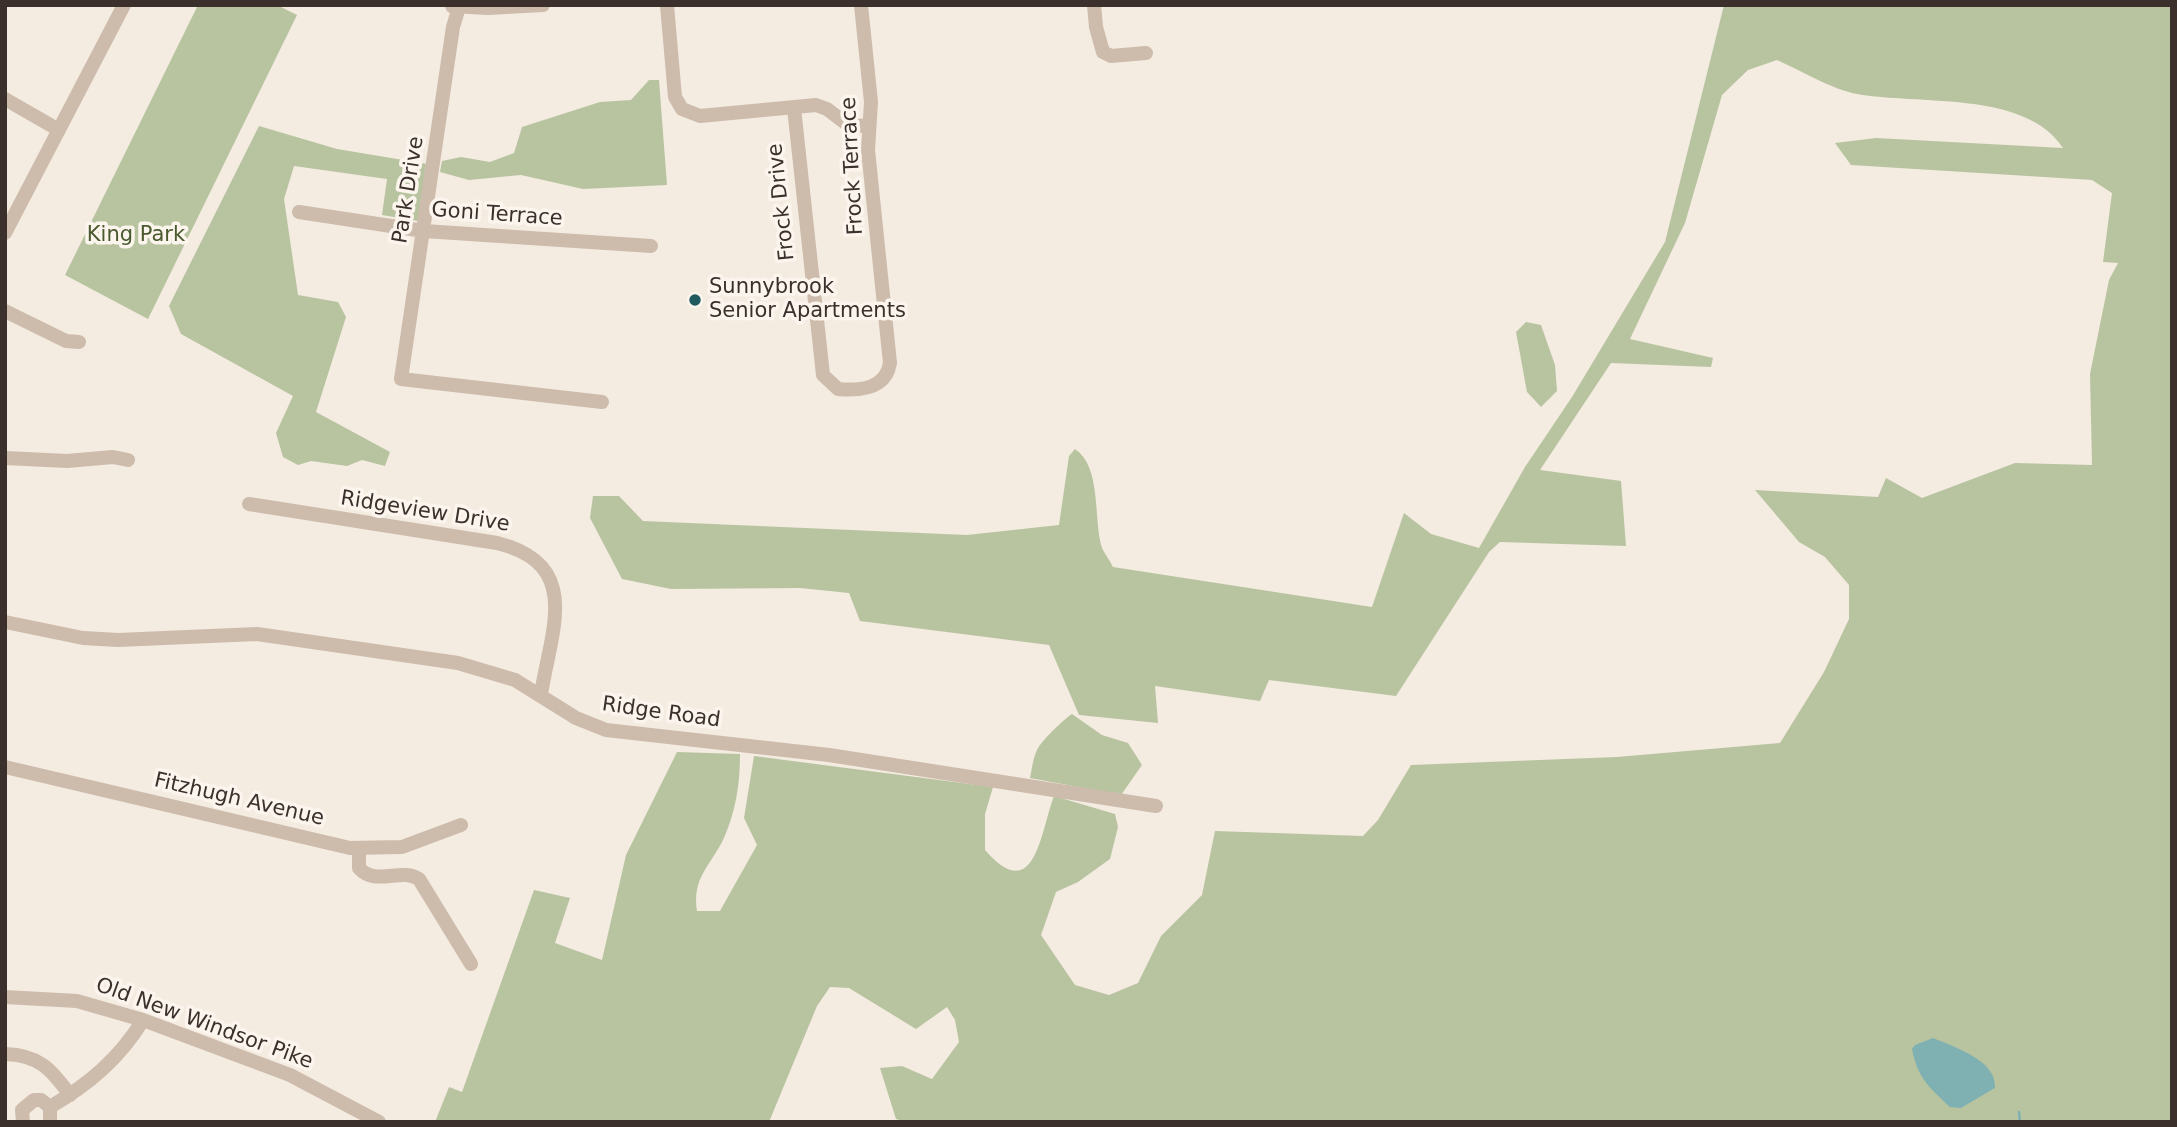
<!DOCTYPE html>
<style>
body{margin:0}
#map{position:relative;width:2177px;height:1127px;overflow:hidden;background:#f4ebe1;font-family:"DejaVu Sans",sans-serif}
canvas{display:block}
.frame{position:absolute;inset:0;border:7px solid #3b302b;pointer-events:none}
</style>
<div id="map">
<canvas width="2177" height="1127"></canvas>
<div class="frame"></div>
</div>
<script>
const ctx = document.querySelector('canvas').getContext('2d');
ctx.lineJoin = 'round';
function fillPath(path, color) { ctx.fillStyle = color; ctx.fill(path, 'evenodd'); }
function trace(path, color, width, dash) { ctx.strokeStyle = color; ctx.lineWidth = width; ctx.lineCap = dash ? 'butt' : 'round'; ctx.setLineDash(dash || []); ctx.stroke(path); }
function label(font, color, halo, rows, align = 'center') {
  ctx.font = font + ' "DejaVu Sans",sans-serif'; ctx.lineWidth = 7; ctx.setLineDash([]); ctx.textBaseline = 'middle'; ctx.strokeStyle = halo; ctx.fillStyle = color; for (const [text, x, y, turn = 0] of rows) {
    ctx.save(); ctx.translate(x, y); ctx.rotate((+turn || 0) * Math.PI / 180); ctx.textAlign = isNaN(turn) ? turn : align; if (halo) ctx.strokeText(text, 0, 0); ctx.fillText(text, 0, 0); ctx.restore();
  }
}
const green = new Path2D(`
 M198,5H277L297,15L148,319L65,275Z
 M1724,5H2172V1122H905L896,1119L880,1068L902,1066L932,1079L959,1042L955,1020L947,1007L916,1029L849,988L830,987L817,1006L769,1122H435L449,1087L462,1092L534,890L570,898L555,943L602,960L626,855L677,752L740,754C740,784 736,810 724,838C710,867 692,877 697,911H720L757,845L744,818L754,756L993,787L985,814V850C1035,907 1040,833 1054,796L1115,814L1118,827L1110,859L1078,882L1056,892L1041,935L1075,985L1109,995L1138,983L1161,936L1202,895L1215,831L1363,836L1378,820L1411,765L1617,757L1780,743L1824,672L1849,619V585L1825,557L1799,542L1755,490L1878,497L1886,478L1922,498L2015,463L2092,465L2090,374L2109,280L2118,263L2103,262L2112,193L2092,180L1851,165L1835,143L1876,138L2063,148C2026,90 1917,105 1857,94C1831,89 1802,71 1777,60L1748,70L1722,95L1685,223L1630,339L1713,358L1711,367L1611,363L1540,470L1621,481L1626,546L1500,542L1489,552L1396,696L1269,680L1260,701L1155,686L1158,723L1079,715L1049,645L860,621L849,593L800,588L671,589L622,579L590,518L593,496H619L643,521L967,535L1059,525L1069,456L1075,449C1102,467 1093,519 1102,548C1105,554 1110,561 1113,567L1372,607L1404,513L1431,534L1479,548L1525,467L1572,397L1665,242Z
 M649,80H659L667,185L583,189L521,175L469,180L440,172L442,161L461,157L490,162L514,153L522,127L600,102L631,100Z
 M259,126L337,149L427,164L418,221L382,215L387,179L294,166L284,199L298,295L338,302L346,317L316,412L390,452L385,466L362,460L347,466L311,461L298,465L283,457L276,433L293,396L181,334L169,306Z
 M1526,322L1541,325L1555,365L1557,391L1541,407L1527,392L1516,332Z
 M1072,714L1102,735L1128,743L1142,765L1121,795L1030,778C1032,769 1033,758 1037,750C1042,740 1063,720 1072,714Z`);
const water = new Path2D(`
 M1933,1038C1954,1047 1997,1060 1995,1088L1961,1108L1950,1107C1929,1087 1918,1079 1912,1049L1915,1045Z`);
const stream = new Path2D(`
 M2019,1112L2020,1122`);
const minor = new Path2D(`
 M667,5L675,97L682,109L700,116L816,105L827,109L848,125L869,126
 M1094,5L1096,27L1103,52L1111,56L1146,53
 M452,6L488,8L543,5
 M459,7L453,27L401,379L602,402
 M5,99L59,130
 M794,108L823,375L838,389C860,391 886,389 890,363L868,150L871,102L861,5
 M299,212L424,231L651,246
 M5,233L124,5
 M5,311L66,341L79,342
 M5,458L67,461L113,457L128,460
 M249,504L497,543C583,564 551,630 541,694
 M5,622L83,638L118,640L257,634L458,663L515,680L576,718L606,730L829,755L1156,806
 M5,767L350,848L402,847L461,825
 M359,849V868C376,887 401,867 419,879L471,964
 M5,997L77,1001L143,1020L290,1075L379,1122
 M5,1054C39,1055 51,1069 70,1095
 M50,1107C89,1084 119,1059 143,1020
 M23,1122L22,1110L34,1100H41L50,1107V1122`);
const markers = [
 [695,300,7,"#1f5a5e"]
];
const streetNames = [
 ["Frock Terrace",853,166,-93],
 ["Park Drive",409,190,-81],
 ["Frock Drive",782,202,-96],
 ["Goni Terrace",497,215,4],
 ["Ridgeview Drive",425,512,9],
 ["Ridge Road",661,713,8],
 ["Fitzhugh Avenue",239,800,13],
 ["Old New Windsor Pike",204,1024,20]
];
const parkNames = [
 ["King Park",136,236]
];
const poiNames = [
 ["Sunnybrook",709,288],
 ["Senior Apartments",709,312]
];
fillPath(green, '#b8c4a0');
fillPath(water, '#7fb0b2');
trace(stream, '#7fb0b2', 2.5);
trace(minor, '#cdbbac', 14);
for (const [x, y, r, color] of markers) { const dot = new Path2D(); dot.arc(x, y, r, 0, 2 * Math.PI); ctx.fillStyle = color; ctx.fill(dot); trace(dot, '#fbf5ee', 2.5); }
label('21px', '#3b302b', '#fbf5ee', streetNames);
label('21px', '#4a5a2e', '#fbf5ee', parkNames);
label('21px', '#3b302b', '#fbf5ee', poiNames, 'left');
</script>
